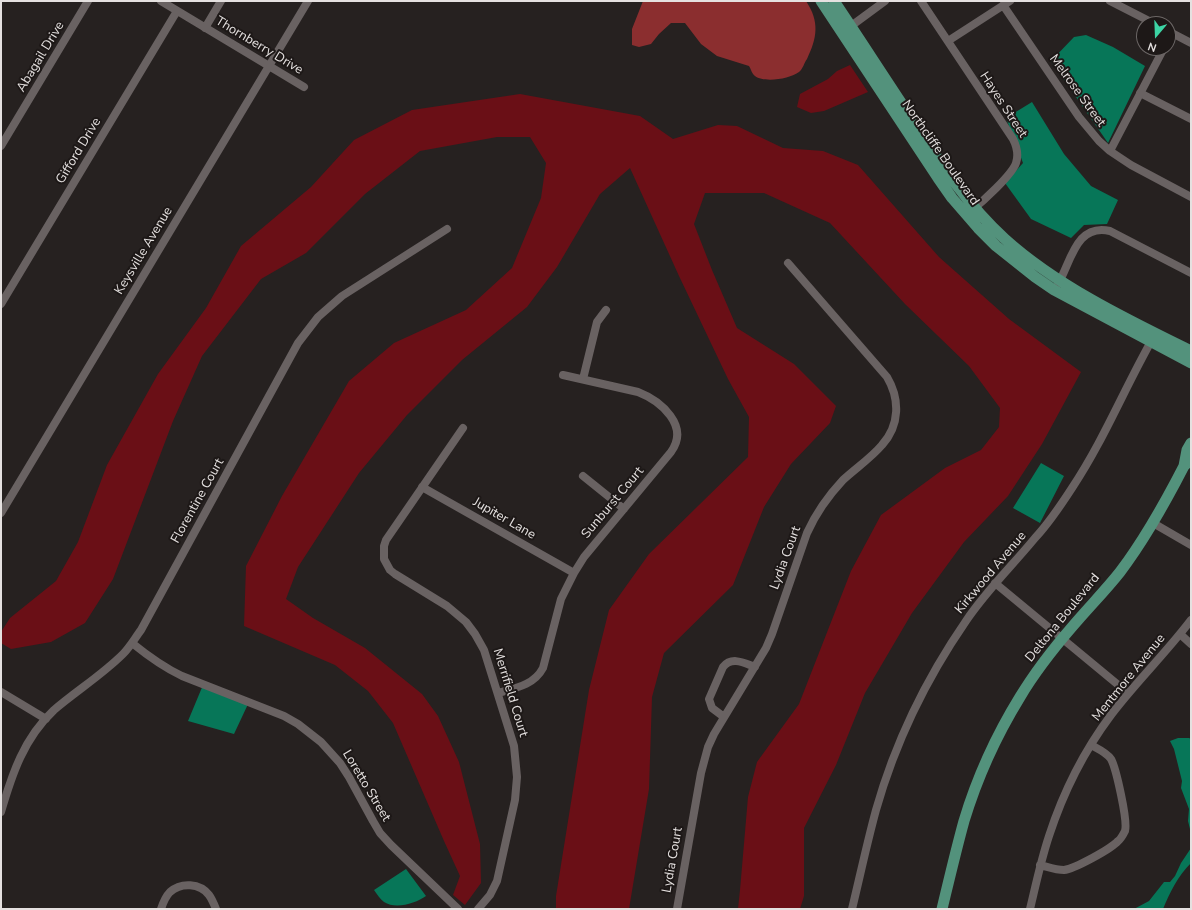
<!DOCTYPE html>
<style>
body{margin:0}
#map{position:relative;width:1192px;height:910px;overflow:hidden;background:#262120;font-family:"Nunito Sans",sans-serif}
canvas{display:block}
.frame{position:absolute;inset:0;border:2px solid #e5e1e0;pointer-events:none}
.north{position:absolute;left:1136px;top:16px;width:40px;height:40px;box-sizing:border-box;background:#1d1817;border:1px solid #6d6867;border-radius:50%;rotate:199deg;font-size:11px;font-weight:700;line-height:16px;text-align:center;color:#e5e1e0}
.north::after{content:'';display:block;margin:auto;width:14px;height:18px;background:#3cd4a4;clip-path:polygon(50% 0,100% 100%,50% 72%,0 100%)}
</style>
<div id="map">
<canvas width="1192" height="910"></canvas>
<div class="frame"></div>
<div class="north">N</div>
</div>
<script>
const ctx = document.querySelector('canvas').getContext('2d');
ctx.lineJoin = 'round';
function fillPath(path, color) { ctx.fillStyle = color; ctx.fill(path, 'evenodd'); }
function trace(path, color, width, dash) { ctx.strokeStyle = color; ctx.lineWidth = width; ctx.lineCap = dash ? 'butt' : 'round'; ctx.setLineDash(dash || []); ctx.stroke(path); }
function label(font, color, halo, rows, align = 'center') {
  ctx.font = font + ' "Nunito Sans",sans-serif'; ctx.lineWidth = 4; ctx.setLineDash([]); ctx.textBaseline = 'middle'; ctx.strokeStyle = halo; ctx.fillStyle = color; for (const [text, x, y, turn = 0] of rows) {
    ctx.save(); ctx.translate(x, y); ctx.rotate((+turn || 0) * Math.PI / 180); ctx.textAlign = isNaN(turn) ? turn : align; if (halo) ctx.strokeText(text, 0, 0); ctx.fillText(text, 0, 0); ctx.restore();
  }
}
const green = new Path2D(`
 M850,65L868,92L824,111L811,113L797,107L800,94L828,79L837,71Z
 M520,94L640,116L673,139L718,125L737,126L783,148L823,151L858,165L939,257L1009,319L1081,372L1042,444L1008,496L964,542L912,613L865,693L836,765L804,828V896L800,909H738L740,890L748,797L757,762L799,704L851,571L881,515L945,468L981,450L999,427L1000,408L969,366L905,304L830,223L764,193H705L694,224L712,270L737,328L794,364L836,406L830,423L791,464L764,507L733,585L664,653L652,697L649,789L629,909H556V896L589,690L609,610L649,554L748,457L749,417L728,379L679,276L630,168L600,194L557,267L527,307L462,360L407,415L359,473L298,567L286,599L313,618L365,648L422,694L438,716L459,762L480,844L481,883L465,905L453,895L460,876L444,841L393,723L368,691L335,665L244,626L246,566L282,496L349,381L394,343L466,310L512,268L541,198L546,163L530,137H497L420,151L365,194L306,253L261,279L202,356L173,421L113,579L85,623L51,642L11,649L1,643V632L10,618L56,581L78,542L107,465L158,374L206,308L241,246L311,187L354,140L412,110Z`);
const forest = new Path2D(`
 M643,1H806C820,22 817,38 807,59C804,63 803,69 799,72C790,79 764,83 755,76C752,74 751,69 749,66L717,56L701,44L685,23H671L659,34L651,44L639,47L632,45V29Z`);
const water = new Path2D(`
 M1086,35L1113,47L1145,66L1108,143L1051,61L1074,37Z
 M1032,102L1064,154L1091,186L1118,200L1107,224L1084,225L1071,238L1031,219L1005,183L1023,163L1006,118Z
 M1041,463L1064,476L1040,523L1013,508Z
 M203,685L249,702L234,734L188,721Z
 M1178,738H1189L1191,739V833L1188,821L1189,809L1181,788L1182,781L1174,749L1170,741Z
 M1191,848V863C1178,876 1170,892 1163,909H1134L1149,901L1164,882H1170L1175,876L1181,863Z
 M406,869L426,896C416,903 396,910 384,902C380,899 377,894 374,890Z`);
const minor = new Path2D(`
 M161,1L304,87
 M921,1L1013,139C1017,147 1019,154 1016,163C1012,175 982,202 971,211
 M1110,1L1155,24
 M1003,5L1079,117L1099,141L1110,151L1131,165L1191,197
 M205,28L221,1
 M847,29L885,1
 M1168,31L1191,43
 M948,41L1010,1
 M1140,93L1191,119
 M1,146L88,1
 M1110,151L1164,48
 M1058,284C1071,262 1076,223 1110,231L1191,273
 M1,304L177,11
 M583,379L597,322L606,310
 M463,428L386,540L384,546V559L390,570L395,574L447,606L466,622L475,634L484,650L514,746L517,777L515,800L497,881L490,895L478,909
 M583,476L624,509
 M422,487L574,573
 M1,513L308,1
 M1153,523L1191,545
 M995,583L1128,693
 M1180,634L1191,644
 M132,643C148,656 163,667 182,676L284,716L298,724L321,742L340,763L349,777L373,821L380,833L391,845L458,909
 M1,692L46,719
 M498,693C516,688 534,685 543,668L561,599L574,573L584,557L671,452C690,426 661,401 638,392L563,375
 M724,717L712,708L709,699L723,667C732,656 744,663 755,667
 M1,812C12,774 24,738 54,710C76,691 102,675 123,654C130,647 135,638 141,630L298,343L318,317L342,296L447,229
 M1040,865C1048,867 1056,870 1064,870C1074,869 1111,849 1118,841C1121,839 1123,835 1125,831C1128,821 1116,768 1111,759C1106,752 1098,749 1091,745
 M161,909C163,903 165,897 170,892C181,882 200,883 209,895C212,899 214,904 216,909
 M677,909L701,773L708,747L714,734L766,648L772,634L807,533C816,513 828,496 843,480C856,468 871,458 882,445C900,425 900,399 887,377L788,263
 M852,909C860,876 867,843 876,810C895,743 926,679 966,621C986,591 1012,566 1035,538C1049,523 1061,505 1072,488C1104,440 1125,387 1153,338
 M1030,909C1036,884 1041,860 1049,836C1063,793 1084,751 1111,715C1136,682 1166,653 1191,620`);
const major = new Path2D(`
 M821,1L938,178L952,198L978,228L996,246L1035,277L1054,290L1191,363
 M834,1C861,41 887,82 914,122C941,164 968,206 1005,239C1057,286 1128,320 1191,351
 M1184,466L1187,450L1191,443
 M942,909C949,880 956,850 964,821C977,778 996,736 1020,697C1035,672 1053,649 1072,627C1088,608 1105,591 1120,572C1145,539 1165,503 1184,466L1191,459`);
const streetNames = [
 ["Thornberry Drive",259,46,31],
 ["Abagail Drive",41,57,-59],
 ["Melrose Street",1077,91,54],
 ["Hayes Street",1003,105,57],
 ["Gifford Drive",79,151,-59],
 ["Northcliffe Boulevard",940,153,55],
 ["Keysville Avenue",144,251,-59],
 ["Florentine Court",198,501,-61],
 ["Sunburst Court",613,503,-50],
 ["Jupiter Lane",504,519,30],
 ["Lydia Court",786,558,-70],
 ["Kirkwood Avenue",991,573,-50],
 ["Deltona Boulevard",1063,618,-51],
 ["Mentmore Avenue",1129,678,-51],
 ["Merrifield Court",510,693,73],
 ["Loretto Street",366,786,59],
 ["Lydia Court",673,860,-80]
];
fillPath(green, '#6a0f16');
fillPath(forest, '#8b2e2f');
fillPath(water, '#077658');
trace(minor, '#696262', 8);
trace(major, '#53927c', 11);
label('13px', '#e5e1e0', '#1d1817', streetNames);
</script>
